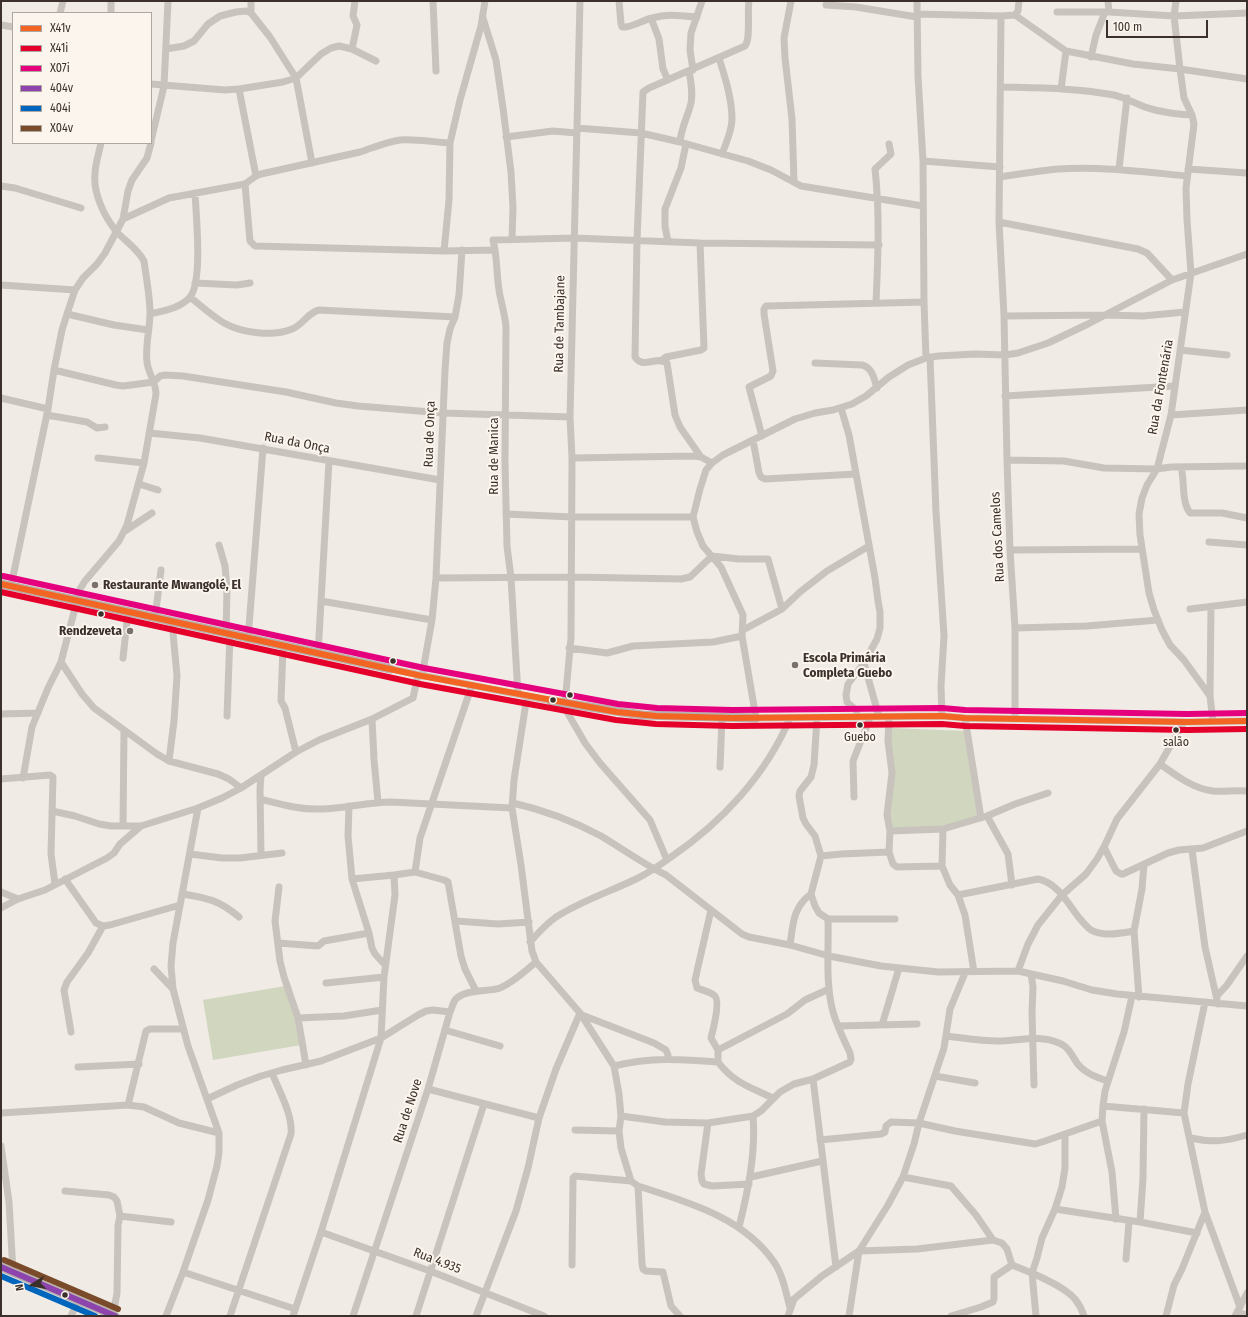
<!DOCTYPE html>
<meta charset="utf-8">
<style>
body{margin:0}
#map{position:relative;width:1248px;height:1317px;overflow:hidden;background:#f0ebe5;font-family:"Fira Sans Condensed",sans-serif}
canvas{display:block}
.frame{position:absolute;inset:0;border:2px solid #3b302b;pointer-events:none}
.legend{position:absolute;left:12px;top:12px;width:140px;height:132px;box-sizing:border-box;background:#fbf5ee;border:1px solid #aea6a0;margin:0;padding:5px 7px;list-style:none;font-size:12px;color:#3b302b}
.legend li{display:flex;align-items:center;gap:8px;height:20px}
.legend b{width:20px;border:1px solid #aea6a0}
.north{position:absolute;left:12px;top:1265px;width:40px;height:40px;-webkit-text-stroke:3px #fbf5ee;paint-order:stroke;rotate:259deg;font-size:11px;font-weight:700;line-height:16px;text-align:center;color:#3b302b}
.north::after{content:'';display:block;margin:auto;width:14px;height:18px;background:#3b302b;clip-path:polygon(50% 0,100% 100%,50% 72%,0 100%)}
.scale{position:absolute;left:1106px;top:20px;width:102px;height:18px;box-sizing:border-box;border:2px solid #3b302b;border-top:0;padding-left:5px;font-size:12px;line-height:14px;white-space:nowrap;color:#3b302b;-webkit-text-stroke:3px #fbf5ee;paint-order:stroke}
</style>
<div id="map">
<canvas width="1248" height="1317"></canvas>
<div class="frame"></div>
<ul class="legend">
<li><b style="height:5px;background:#f26522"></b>X41v</li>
<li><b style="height:5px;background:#e4002b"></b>X41i</li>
<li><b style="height:5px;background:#e5007d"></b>X07i</li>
<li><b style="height:5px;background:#8e44ad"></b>404v</li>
<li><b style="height:5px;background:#0065bd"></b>404i</li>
<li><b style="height:5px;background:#7a4b2a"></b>X04v</li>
</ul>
<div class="north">N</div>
<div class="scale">100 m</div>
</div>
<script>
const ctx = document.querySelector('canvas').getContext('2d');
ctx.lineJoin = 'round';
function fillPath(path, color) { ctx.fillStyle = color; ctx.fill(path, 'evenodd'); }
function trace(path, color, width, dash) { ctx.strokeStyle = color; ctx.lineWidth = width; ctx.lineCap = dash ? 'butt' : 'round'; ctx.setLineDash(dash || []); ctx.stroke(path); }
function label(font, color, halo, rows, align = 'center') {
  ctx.font = font + ' "Fira Sans Condensed",sans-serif'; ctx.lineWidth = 4; ctx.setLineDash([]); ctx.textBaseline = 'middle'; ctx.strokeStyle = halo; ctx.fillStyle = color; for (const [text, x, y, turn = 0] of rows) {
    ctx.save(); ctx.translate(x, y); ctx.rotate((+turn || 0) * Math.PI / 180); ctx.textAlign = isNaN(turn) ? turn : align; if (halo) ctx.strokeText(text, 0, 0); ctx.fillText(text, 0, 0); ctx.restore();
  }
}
const green = new Path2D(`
 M890,728L967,731L978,814L976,818L943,826L892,829L889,809Z
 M291,985L301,1045L213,1060L203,1000Z`);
const minor = new Path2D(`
 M251,1V13
 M433,1L436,71
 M619,1L621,24L622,27H625C635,26 643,20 652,18C672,13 678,16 697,17
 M791,1L784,38L785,58L792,119L794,182
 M917,1L918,76L923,161L924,302L926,358
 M1108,1L1109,12
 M1176,1L1174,16L1180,69L1184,98L1192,115L1194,124L1186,188L1187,220L1191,273L1171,415L1157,469L1147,485L1142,498L1139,514L1140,535L1149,593L1154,610L1162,630L1170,645L1184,660L1210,696L1213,722
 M826,5L856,7L917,17
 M1057,12H1109L1174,16L1247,13
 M60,13L63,1
 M111,13V1
 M917,14L1001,16
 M1015,15L1066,51L1133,64L1180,69L1247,79
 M483,18L496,60L503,108L511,172L513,208L512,239
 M651,18L659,39L663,69L668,80
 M1,25L13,27
 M166,49L184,46L194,41L208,24L220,16L236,12L246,11L251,13L270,37L296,78L312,163
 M352,49L357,25L353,16L355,1
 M1091,57L1096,35L1105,12
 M719,58C725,77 732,99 732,119C732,131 726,143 722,154
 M693,70L690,50L691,33L702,1
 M151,84L225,90L239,89L283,82L296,78L321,54L331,48L339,46L352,49L376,61
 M1001,87C1038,88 1077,88 1114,95C1126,98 1130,101 1140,105C1156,112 1174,114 1192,115
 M239,89L256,176
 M1061,89L1066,51
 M577,128L641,133L680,142L748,161L771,170L801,186L923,206
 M506,137L553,131L577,133
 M151,141L164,86L168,1
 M680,142C681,128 688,116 691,103C693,92 691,82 689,71
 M923,161L1000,167
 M1119,169L1127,98
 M1188,169L1247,173
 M1000,177C1019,174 1038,171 1058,169C1101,166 1145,172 1187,176
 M245,184L250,241L255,246L444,251L449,200L450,143L460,100L481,26L485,1
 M1,186L15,188L81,208
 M123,219L169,198L245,184L256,176L261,174L360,152C373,148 386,142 400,140C416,139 434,142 450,143
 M999,222L1138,249L1147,253L1172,280
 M668,242L665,226V209L681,168L686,144
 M495,250L493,240L574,238L700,243L879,245
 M444,251L495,250C497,263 497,277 499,290C501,303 505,314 506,327L505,462L507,546L511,578L518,694
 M1247,254L1172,280L1088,324L1048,343L1018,353L1005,355L975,354L938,356L926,358L908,365L889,377L866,396L852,404L833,410L815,413L795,419L723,455L712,463L706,470L700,489L693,517L697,532L703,546L721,567L743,615L742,636L756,718L942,716L965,718L1187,722L1247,721
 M195,283L237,285L250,283
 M1,285L75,290
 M190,297C201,306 212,316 224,323C242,333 273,337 292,329C303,325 307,313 319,310L455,317
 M876,303C878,258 880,214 875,169L891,154L889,144
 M67,314L114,325L148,330
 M150,314C163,311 181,308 190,297C203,281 196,215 195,193
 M1004,316L1107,315L1143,316L1185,312
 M1180,350L1227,355
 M930,357L936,512L944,636L941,686L942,716
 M662,360L666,357L701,350L704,348L700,243
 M815,363L862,365C873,368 874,379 877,388
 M54,370L116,385L123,386L154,382L160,376L165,375L183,376L286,392L336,403L358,406L443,413L570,417
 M1005,396L1175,386
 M1,398L48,409
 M841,408L849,435L875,578L878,601L880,612V628L877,639L864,663L848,684L846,695L847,702L857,711
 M47,415L87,422L97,428L105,427
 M1171,415L1247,410
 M149,433L200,438L440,480
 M762,436L749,387L771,376L773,371L764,314V309L766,306L924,302
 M753,440L759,473L761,477L765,479L856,474
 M701,457L680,427L675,415L667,363C657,355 643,370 635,357L637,241L643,92L649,88L745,46C751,38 747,13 749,1
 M98,458L144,463
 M572,458L694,456L701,457L712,463
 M1007,460L1064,461L1104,468L1157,469L1171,467L1244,466
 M1181,467C1185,481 1181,501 1190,513H1222L1247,518
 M139,484L158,490
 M506,514L572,517H693
 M125,531L152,513
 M1209,542L1247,545
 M219,545L225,566L227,588L226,634
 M1010,550L1142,549
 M436,578L572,577L681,579L690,577L712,556L739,559H768L782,609
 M11,586L48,409L54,370L62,330L67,314L75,290L83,278L97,264L105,253L123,219L128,191L132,180L147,158L151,143
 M321,601L432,620
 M1190,609L1247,602
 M155,618L161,570
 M1015,628L1087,626L1158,620
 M743,630L782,609L800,592L827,571L869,546
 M248,639L263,448
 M283,646L281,701L285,708L296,752
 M569,648L607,653L633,646L713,642L742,636
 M318,654L329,461
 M123,658L128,612
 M61,662L82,694L94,708L157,754L169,761L218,774L229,779L241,788
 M864,663L879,717
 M391,669L551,701
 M422,676L432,620L436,578L445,370L447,343L450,329L455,317L459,295L462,250
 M527,696L514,780L512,808L521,865L532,951L536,962L580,1013L614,1066L619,1094L621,1116L619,1131L621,1148L631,1181
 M1210,696L1211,607
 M563,702V705L585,743L600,763L650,820L667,860
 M565,703L571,638L572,458L570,417L580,1
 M1,714L38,713
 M227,716L230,635
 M889,718L888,741L892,773L887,815L890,831L889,852L893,864L897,867L942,866
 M965,718L981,818
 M1015,718V628L1010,550L1007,460L1004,316L999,222L1001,16L1015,15L1018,11L1019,1
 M372,719L374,760L378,802
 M169,761L174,721L177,676L172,622
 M1160,764C1175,775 1194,789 1213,791C1224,792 1236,790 1247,791
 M720,767L722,718
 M261,775L260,790L261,855
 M23,778L32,727L48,688L61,662L80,589L85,581L119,541L127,525L144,463L156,394C156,382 148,373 147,362C145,345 150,329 150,313C150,297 146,276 144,261C138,249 125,241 116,231C104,216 93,193 95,174C95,164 99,153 101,143
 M1,779L50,775L53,777L51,854L55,884
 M854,797L853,761L870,718
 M260,799C280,804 300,810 321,809C344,809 367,802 391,802L512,808
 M513,803C544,810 573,821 601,836C623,849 643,864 666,875L742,934L749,937L790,945L829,956L881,966L938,972L1018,971L1063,981L1092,990L1117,994L1247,1006
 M349,806L348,836L352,879L369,933L372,948L375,954L385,965
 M52,811L75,816L99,824L111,826H141
 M987,816L1008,854L1012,885
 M123,826L124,731
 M943,829L942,866L950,885L958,895L965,915L974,972
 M890,831L943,829L987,816L1015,804L1048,793
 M1104,847L1116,871L1121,874H1123L1168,853L1179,850L1203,848L1247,831
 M1192,850L1205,947L1218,1004
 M190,854L222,858H240L282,853
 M821,856L841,854L889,852
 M415,872L420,838L472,685
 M65,879L96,923L103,926L110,925L180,905
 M352,879L394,875L415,872L444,880L448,882L461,956L465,969L476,991
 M279,887L275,921L280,961L284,977L298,1018L306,1065
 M1,892L18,899
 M183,894C207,898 219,900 239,917
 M958,895L1038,879C1058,883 1068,904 1080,919C1083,922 1087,927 1091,930C1103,937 1121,933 1134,931
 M1,908L18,899L45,890L107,858L114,853L120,844L141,826L198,808
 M711,910L695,980L697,988C702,990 710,992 714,995C721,1000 713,1030 711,1038L718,1050V1062C734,1083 750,1087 773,1098
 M828,919H895
 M456,921L498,924L529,922
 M530,942C538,933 546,924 556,917C581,901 609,892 636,879C649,873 660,865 671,857C722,822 766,775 790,718
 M278,943L318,946L324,941L369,933
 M790,945C793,924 793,907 811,894
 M154,969L173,989
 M1018,971L1028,944L1038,925L1062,895L1086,874L1097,859L1104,847L1117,819L1160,764L1184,722
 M1031,974L1033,987L1032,1013L1034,1085
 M326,983L384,977
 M1217,996L1227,985L1247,956
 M1139,997L1134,931L1142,889L1144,864
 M582,1015L654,1043L666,1050L668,1055V1059
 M298,1018L344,1016L382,1010
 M882,1025L899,968
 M838,1026L917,1024
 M445,1030L500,1046
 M71,1032L64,990L67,982L88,953L103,926
 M946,1036C964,1038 981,1041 998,1041C1018,1041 1040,1034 1059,1043C1067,1046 1071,1053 1075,1060C1082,1072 1095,1077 1108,1081
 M718,1050L787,1014L805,1000L829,989
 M614,1066C650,1057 682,1059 718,1062
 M78,1067L139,1064
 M935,1076L975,1083
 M813,1079L836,1267
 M428,1089L539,1118
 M207,1099L237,1085L261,1076L282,1070L321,1061L381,1038L418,1015L426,1011L433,1010L450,1012
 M128,1105L146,1031L150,1029H183
 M1103,1106L1184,1113L1188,1084L1205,1002
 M1,1113L128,1105L144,1107L179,1123L219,1133
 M1184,1113L1205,1212L1240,1307
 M621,1116L665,1122L708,1123L753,1116L761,1111L780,1092L794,1084L813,1079L850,1062L851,1059L850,1053C844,1040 837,1026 833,1012C825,982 829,950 828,919L819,913L815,906L811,894L821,856L815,836L806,824L803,818L799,796L800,791L811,777L814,765L817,718
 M708,1123L701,1174L702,1181L704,1184L712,1186L749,1184
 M575,1130L619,1131
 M1191,1138C1213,1143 1226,1141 1247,1135
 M820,1140L881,1134L885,1132L886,1126L891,1122L919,1123L955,1131L1035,1144L1045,1141L1102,1121
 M1,1146L9,1202L13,1272
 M751,1177L822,1161
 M903,1177L951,1186L976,1215L993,1240L1002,1243L1007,1249L1012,1265C1030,1272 1063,1285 1075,1299C1079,1304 1082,1310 1084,1316
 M638,1186L642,1264L643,1269L646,1271L663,1272L671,1306L680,1316
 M65,1191L109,1195L114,1197L117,1201L120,1216
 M1055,1209L1140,1222L1197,1233
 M1116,1219L1112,1172L1102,1121L1103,1106L1105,1091L1124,1032L1132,996
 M1140,1222L1143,1178L1144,1109
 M739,1227C748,1191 756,1153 753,1116
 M321,1232L430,1271L544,1316
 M1126,1259L1129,1222
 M572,1265L573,1178L575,1176L631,1181L638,1186C687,1202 743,1217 774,1262C783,1275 786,1293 790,1308
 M183,1272L295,1309
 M1237,1312L1247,1315
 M113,1315L117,1293L118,1225L120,1216L171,1222
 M71,1316L78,1301
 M166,1316L183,1272L208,1200L217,1166L219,1153V1133L188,1046L173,989L171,966L173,943L198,808L222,798L241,788L296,752L319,740L372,719L413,698L418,675
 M230,1316L291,1134C293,1115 279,1091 272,1073
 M293,1316L321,1232L381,1038L384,977L395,895L394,875
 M353,1316L428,1089L450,1012C452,1008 453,1003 455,1000C463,989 489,992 500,988C514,982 525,971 536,962
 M416,1316L484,1104
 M476,1316L516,1211L528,1168L539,1118L556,1069L580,1013
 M788,1316L794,1299L822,1276L859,1251L888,1205L903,1177L914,1144L919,1123L944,1048L950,1009L965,973
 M849,1316L859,1251L917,1249L993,1240
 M951,1316L981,1307L993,1302L994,1299V1277L1012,1265
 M1036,1316L1032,1273L1037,1258L1042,1238L1055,1209L1062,1187L1065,1168V1134
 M1166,1316L1174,1285L1182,1269L1205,1212
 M1235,1316L1247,1293`);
const major = new Path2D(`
 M1,584L391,669
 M551,701L642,715L756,718
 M1,1267L115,1316`);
const bus1 = new Path2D(`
 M1,584L422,676L617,712L656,716L732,718L942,716L965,718L1187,722L1247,721`);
const bus2 = new Path2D(`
 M1,592L420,684L616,720L656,724L732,726L942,724L965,726L1187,730L1247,729`);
const bus3 = new Path2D(`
 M3,576L424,668L618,704L657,708L732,710L942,708L965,710L1187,714L1247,713`);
const bus4 = new Path2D(`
 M1,1267L115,1316`);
const bus5 = new Path2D(`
 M1,1276L95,1316`);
const bus6 = new Path2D(`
 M4,1260L118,1309`);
const markers = [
 [95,585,4,"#7a716c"],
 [101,614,3.5,"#3b302b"],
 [130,631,4,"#7a716c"],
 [393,661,3.5,"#3b302b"],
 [795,665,4,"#7a716c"],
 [570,695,3.5,"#3b302b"],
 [553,700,3.5,"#3b302b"],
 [860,725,3.5,"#3b302b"],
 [1176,730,3.5,"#3b302b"],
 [65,1295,3.5,"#3b302b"]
];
const busNames = [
 ["Guebo",860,738],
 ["salão",1176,743]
];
const streetNames = [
 ["Rua de Tambajane",560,324,-89],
 ["Rua da Fontenária",1161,387,-80],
 ["Rua de Onça",430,434,-88],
 ["Rua da Onça",297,443,11],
 ["Rua de Manica",494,456,-90],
 ["Rua dos Camelos",998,537,-93],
 ["Rua de Nove",408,1111,-72],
 ["Rua 4.935",437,1261,21]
];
const poiNames = [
 ["Restaurante Mwangolé, El",103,585],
 ["Rendzeveta",122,631,"right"],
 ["Escola Primária",803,658],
 ["Completa Guebo",803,673]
];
fillPath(green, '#d1d6bf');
trace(minor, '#c9c3be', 7);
trace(major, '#b8b1ad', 9);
trace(bus1, '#f26522', 6);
trace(bus2, '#e4002b', 6);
trace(bus3, '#e5007d', 6);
trace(bus4, '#8e44ad', 6);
trace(bus5, '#0065bd', 6);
trace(bus6, '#7a4b2a', 6);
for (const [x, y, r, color] of markers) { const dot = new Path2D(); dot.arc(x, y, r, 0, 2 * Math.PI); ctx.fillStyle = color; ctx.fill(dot); trace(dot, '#fbf5ee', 1.5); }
label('12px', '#3b302b', '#fbf5ee', busNames);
label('13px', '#3b302b', '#fbf5ee', streetNames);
label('bold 13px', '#3b302b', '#fbf5ee', poiNames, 'left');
</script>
